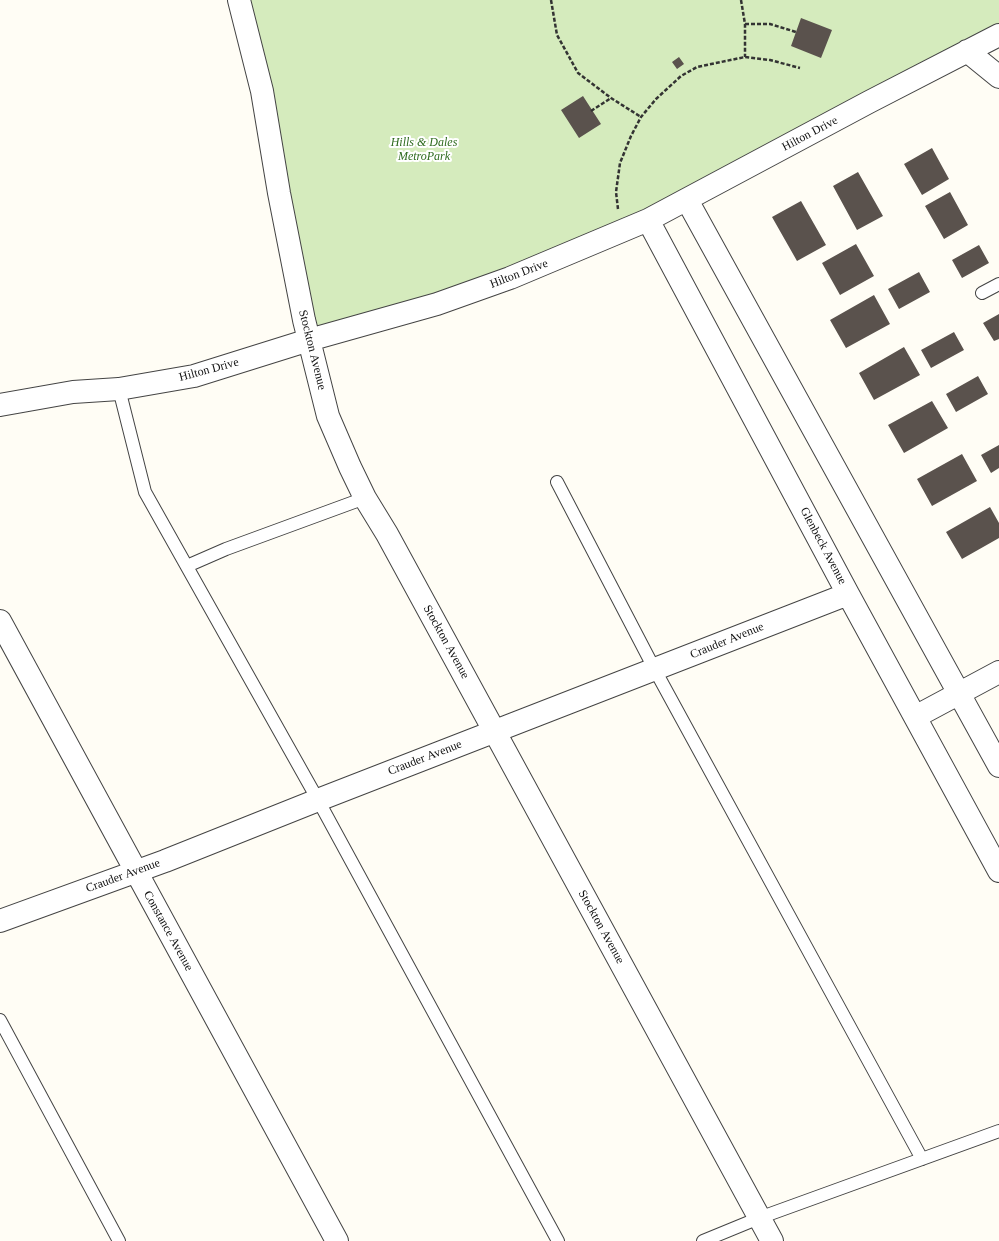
<!DOCTYPE html>
<style>
body{margin:0}
canvas{display:block;background:#fffdf5}
</style>
<canvas width="999" height="1241"></canvas>
<script>
const ctx = document.querySelector('canvas').getContext('2d');
ctx.lineJoin = 'round';
function fillPath(path, color) { ctx.fillStyle = color; ctx.fill(path, 'evenodd'); }
function trace(path, color, width, dash) { ctx.strokeStyle = color; ctx.lineWidth = width; ctx.lineCap = dash ? 'butt' : 'round'; ctx.setLineDash(dash || []); ctx.stroke(path); }
function label(font, color, halo, rows, align = 'center') {
  ctx.font = font + ' Georgia,serif'; ctx.lineWidth = 4; ctx.setLineDash([]); ctx.textBaseline = 'middle'; ctx.strokeStyle = halo; ctx.fillStyle = color; for (const [text, x, y, turn = 0] of rows) {
    ctx.save(); ctx.translate(x, y); ctx.rotate((+turn || 0) * Math.PI / 180); ctx.textAlign = isNaN(turn) ? turn : align; if (halo) ctx.strokeText(text, 0, 0); ctx.fillText(text, 0, 0); ctx.restore();
  }
}
const green = new Path2D(`
 M239,0H999V35L648,220L309,340Z`);
const building = new Path2D(`
 M801,18L832,30L821,58L791,46Z
 M679,57L684,64L677,69L672,62Z
 M583,96L601,124L579,138L561,110Z
 M932,148L949,179L922,195L904,164Z
 M858,172L883,216L857,230L833,186Z
 M950,192L968,225L944,239L925,206Z
 M801,201L826,245L797,261L772,217Z
 M856,244L874,276L840,295L822,263Z
 M979,245L989,263L962,278L952,260Z
 M919,272L930,292L899,309L888,289Z
 M874,295L890,324L846,348L830,320Z
 M999,314V339L994,341L983,323Z
 M954,332L964,350L931,368L921,350Z
 M904,347L920,375L874,400L859,373Z
 M978,376L988,394L956,412L946,394Z
 M932,401L948,428L904,453L888,425Z
 M999,445V468L991,473L981,455Z
 M962,454L977,481L932,506L917,479Z
 M990,507L999,523V538L962,559L946,532Z`);
const path = new Path2D(`
 M551,0L557,35L578,73L611,98L641,117
 M741,0L745,24V57
 M745,24H770L796,32
 M591,111L611,98
 M618,209L616,192L620,163L631,136L641,117L656,99L681,76L697,67L745,57L770,60L800,68`);
const lane = new Path2D(`
 M982,293L999,284
 M119,389L145,492L318,800L558,1241
 M557,482L655,670L922,1159
 M187,566L226,549L365,498
 M0,1020L119,1241
 M703,1241L759,1218L999,1131`);
const street = new Path2D(`
 M239,0L262,91L279,193L304,320L328,416L350,467L365,498L387,534L772,1241
 M967,51L999,77
 M687,200L999,766
 M648,220L848,594L999,871
 M0,405L73,392L119,389L194,376L309,340L437,304L510,278L648,220L869,102L999,35
 M0,621L337,1241
 M915,717L999,672
 M0,921L165,861L318,800L848,594`);
const streetNames = [
 ["Hilton Drive",810,134,-28],
 ["Hilton Drive",519,274,-21],
 ["Stockton Avenue",312,350,76],
 ["Hilton Drive",209,370,-15],
 ["Glenbeck Avenue",823,546,62],
 ["Crauder Avenue",727,641,-22],
 ["Stockton Avenue",446,642,61],
 ["Crauder Avenue",425,758,-21],
 ["Crauder Avenue",123,876,-20],
 ["Stockton Avenue",601,927,61],
 ["Constance Avenue",168,931,61]
];
const parkNames = [
 ["Hills & Dales",424,143],
 ["MetroPark",424,157]
];
fillPath(green, '#d5ebbd');
fillPath(building, '#5a524d');
trace(lane, '#444', 14);
trace(street, '#444', 24);
trace(path, '#333', 2.5, [4, 2]);
trace(lane, '#fff', 12);
trace(street, '#fff', 22);
label('12px', '#111', '#fff', streetNames);
label('italic 12px', '#2f6b1f', '#fff', parkNames);
</script>
